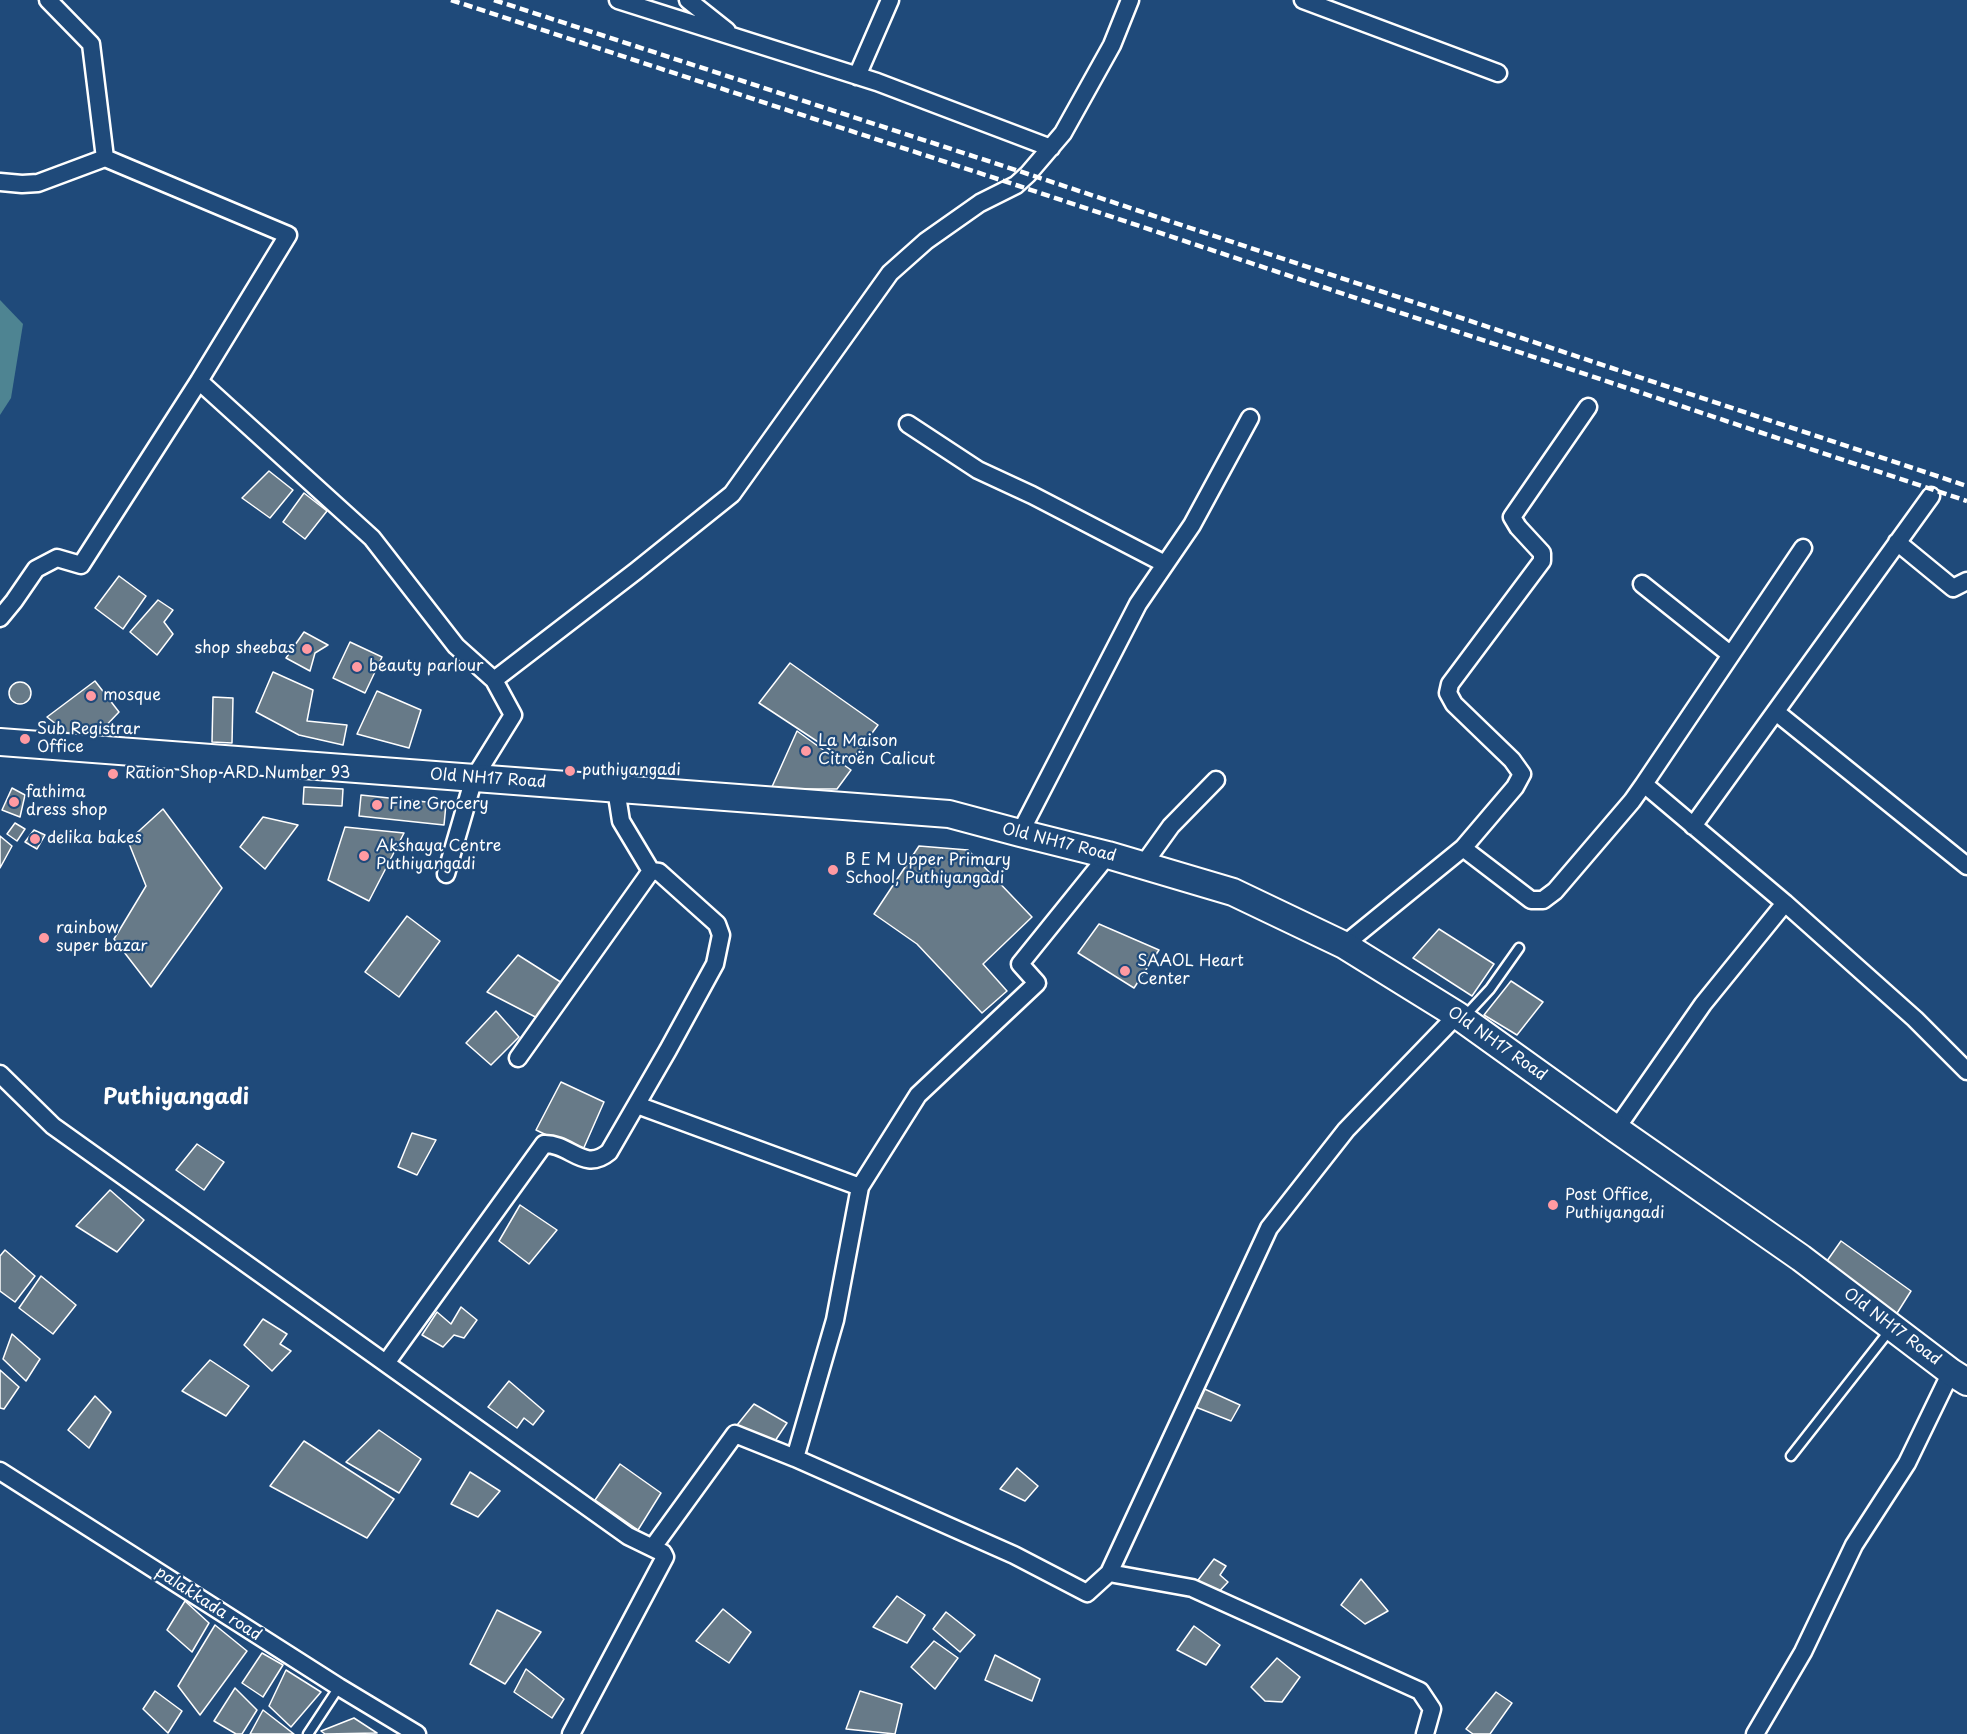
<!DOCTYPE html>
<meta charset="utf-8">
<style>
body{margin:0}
canvas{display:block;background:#1f4a7a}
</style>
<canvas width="1967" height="1734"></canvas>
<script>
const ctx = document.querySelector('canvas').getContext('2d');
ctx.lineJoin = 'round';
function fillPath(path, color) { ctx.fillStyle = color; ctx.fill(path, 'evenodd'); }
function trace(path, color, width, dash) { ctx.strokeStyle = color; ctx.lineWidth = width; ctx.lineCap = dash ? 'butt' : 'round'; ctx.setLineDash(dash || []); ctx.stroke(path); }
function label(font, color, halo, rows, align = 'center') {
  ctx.font = font + ' "Playpen Sans",sans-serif'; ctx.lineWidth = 4.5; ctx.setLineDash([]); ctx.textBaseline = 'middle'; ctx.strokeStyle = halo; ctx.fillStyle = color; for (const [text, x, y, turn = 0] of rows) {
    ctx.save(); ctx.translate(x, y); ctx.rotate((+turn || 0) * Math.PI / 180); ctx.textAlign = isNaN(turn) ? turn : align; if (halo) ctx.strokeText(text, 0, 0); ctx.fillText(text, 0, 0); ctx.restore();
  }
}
const green = new Path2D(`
 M0,300L23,324L11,398L0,415Z`);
const building = new Path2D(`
 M269,471L293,490L270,518L242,498Z
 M304,493L327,511L305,539L283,522Z
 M119,576L146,596L123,629L95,608Z
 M158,600L173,610L164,622L173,634L157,655L130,632Z
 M304,632L328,645L315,653L310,671L286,658Z
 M350,642L382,657L365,693L333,678Z
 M790,663L878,725L850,763L759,703Z
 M273,672L313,690L307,721L347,725L343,745L299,735L256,712Z
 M95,681L119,712L100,732L76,740L47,717Z
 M9 693a11 11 0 1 1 22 0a11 11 0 1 1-22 0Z
 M377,691L421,710L409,748L357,734Z
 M213,697L233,698L232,743L212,742Z
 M797,731L851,770L837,789H771Z
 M304,787L343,789L342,806L303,804Z
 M12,788L25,795L20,817L2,810Z
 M361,795L446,804L444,825L359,816Z
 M163,809L222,888L151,987L114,939L146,886L128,841Z
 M263,817L298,825L265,869L240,847Z
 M15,823L25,829L17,841L7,834Z
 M345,827L404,833L369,901L328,880Z
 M34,830L45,835L37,849L25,842Z
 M0,836L12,846L0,868Z
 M919,846L968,850L1032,917L983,964L1007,991L982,1013L917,944L874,914Z
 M407,916L440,941L399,997L365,972Z
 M1099,924L1159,950L1134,988L1078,953Z
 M1439,929L1494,964L1472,996L1413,958Z
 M518,955L570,988L547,1023L487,992Z
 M1511,981L1543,1002L1517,1035L1484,1015Z
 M496,1011L519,1037L491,1065L466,1043Z
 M561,1082L604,1102L582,1152L536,1130Z
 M412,1133L436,1140L417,1175L398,1167Z
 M197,1144L224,1162L204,1190L176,1170Z
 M110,1190L144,1220L117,1252L76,1226Z
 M520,1205L557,1230L529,1264L499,1241Z
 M1841,1241L1911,1291L1894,1318L1822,1268Z
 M5,1250L35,1276L15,1302L0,1291V1256Z
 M41,1276L76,1305L53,1334L19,1308Z
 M461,1307L477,1320L464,1338L454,1335L443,1347L422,1335L437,1312L451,1324Z
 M263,1319L287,1334L280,1344L291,1351L272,1371L244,1345Z
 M12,1334L40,1359L26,1381L3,1359Z
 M210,1360L249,1386L226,1416L182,1391Z
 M0,1370L19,1387L4,1409L0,1408Z
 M509,1381L544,1411L533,1425L524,1418L517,1428L488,1407Z
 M1198,1386L1240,1405L1231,1421L1188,1404Z
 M95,1396L111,1412L89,1448L68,1430Z
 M754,1404L787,1423L771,1447L733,1430Z
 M379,1430L421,1459L399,1493L346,1462Z
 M304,1441L394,1499L367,1538L270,1486Z
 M620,1464L661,1493L638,1530L595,1500Z
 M1017,1468L1038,1486L1025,1501L1000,1489Z
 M470,1472L500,1491L478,1517L451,1504Z
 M1214,1559L1226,1566L1220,1575L1228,1582L1213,1598L1192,1588Z
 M1361,1579L1388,1611L1365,1624L1341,1605Z
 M897,1596L925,1615L907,1643L873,1627Z
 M185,1601L209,1623L192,1652L167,1630Z
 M723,1609L751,1632L729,1663L696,1641Z
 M497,1610L541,1632L505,1684L470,1664Z
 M946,1612L975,1635L960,1652L933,1629Z
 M215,1625L247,1651L200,1715L178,1686Z
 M1194,1626L1220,1645L1206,1665L1177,1650Z
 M934,1641L958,1658L935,1689L911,1667Z
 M262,1653L283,1665L263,1697L242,1683Z
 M995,1655L1040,1679L1032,1701L985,1680Z
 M1277,1658L1300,1677L1282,1702L1265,1701L1251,1687Z
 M526,1669L564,1699L552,1718L514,1692Z
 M286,1670L321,1692L291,1727L269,1706Z
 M235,1688L257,1710L242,1734H236L214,1721Z
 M155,1691L182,1711L168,1733L143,1709Z
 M860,1691L902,1704L895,1734L846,1729Z
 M1496,1692L1512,1703L1490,1734H1473L1466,1729Z
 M263,1710L294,1734H250Z
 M354,1718L377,1733L325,1734L321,1731Z`);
const service = new Path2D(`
 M1465,1016L1490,989L1519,948
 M1791,1456L1890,1330
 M308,1734L339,1687`);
const minor = new Path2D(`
 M48,0L91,44L105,158
 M618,0L877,82L1051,148
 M688,0L727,31
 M1303,0L1498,73
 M857,76L890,0
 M0,182L22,184L38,183L105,158L288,235L199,381L81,565L57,558L36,569L14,601L0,618
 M199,381L372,538L456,646L494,680
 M908,424L978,470L1032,495L1165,564
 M1897,542L1953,588L1967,581
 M1642,584L1731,655
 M1776,712L1967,866
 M1644,784L1803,548
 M616,789L621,821L651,871
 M1693,826L1931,496
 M1020,833L1138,604L1192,525L1250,418
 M1463,848L1531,900H1543L1555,891L1632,801L1644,784L1785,903L1915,1019L1967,1071
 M1143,865L1171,826L1216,780
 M446,874L474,778L513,715L494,680L636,571L732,494L890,273L926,241L980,203L1016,185L1028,174L1063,133L1112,45L1130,0
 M1344,945L1463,848L1515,787L1522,774L1512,760L1454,704L1448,693L1450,684L1542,561V553L1518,527L1512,517L1588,407
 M518,1058L651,871
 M0,1074L53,1126L628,1536L663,1553L665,1557L571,1734
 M637,1105L860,1187
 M1616,1129L1703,1004L1785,903
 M386,1363L544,1144C570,1143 584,1173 609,1152L668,1050L715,964L721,935L717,924L659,872L651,871
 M795,1458L1014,1555L1087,1593L1109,1573L1269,1228L1346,1130L1457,1015
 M0,1471L339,1687L417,1734
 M653,1547L735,1434L795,1458L835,1320L860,1187L918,1095L1037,983L1020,964L1108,855
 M1109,1573L1192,1588L1420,1691L1432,1709L1425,1734
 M1755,1734L1803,1652L1854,1545L1907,1463L1951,1372`);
const primary = new Path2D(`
 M0,742L949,814L1020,833L1108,855L1233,892L1344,945L1457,1015L1616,1129L1801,1258L1951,1372L1967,1382`);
const rail = new Path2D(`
 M451,0L1016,185L1967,501
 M494,0L1028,174L1967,486`);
const markers = [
 [307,649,6,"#ff9aa2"],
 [357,667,6,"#ff9aa2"],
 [91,696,6,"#ff9aa2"],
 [25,739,6,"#ff9aa2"],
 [806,751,6,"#ff9aa2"],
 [570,771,6,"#ff9aa2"],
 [113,774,6,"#ff9aa2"],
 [14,802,6,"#ff9aa2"],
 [377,805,6,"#ff9aa2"],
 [35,839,6,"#ff9aa2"],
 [364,856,6,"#ff9aa2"],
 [833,870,6,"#ff9aa2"],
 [44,938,6,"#ff9aa2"],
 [1125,971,6,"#ff9aa2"],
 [1553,1205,6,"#ff9aa2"]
];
const poiNames = [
 ["shop sheebas",295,649,"right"],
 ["beauty parlour",369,667],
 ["mosque",103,696],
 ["Sub Registrar",37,730],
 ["Office",37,748],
 ["La Maison",818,742],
 ["Citroën Calicut",818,760],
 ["puthiyangadi",582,771],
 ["Ration Shop ARD Number 93",125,774],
 ["fathima",26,793],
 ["dress shop",26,811],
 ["Fine Grocery",389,805],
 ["delika bakes",47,839],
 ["Akshaya Centre",376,847],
 ["Puthiyangadi",376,865],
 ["B E M Upper Primary",845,861],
 ["School, Puthiyangadi",845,879],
 ["rainbow",56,929],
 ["super bazar",56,947],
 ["SAAOL Heart",1137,962],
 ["Center",1137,980],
 ["Post Office,",1565,1196],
 ["Puthiyangadi",1565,1214]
];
const streetNames = [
 ["Old NH17 Road",488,779,4],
 ["Old NH17 Road",1059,843,14],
 ["Old NH17 Road",1497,1044,35],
 ["Old NH17 Road",1892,1327,37],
 ["palakkada road",208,1604,33]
];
const districtNames = [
 ["Puthiyangadi",176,1098]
];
fillPath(green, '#4e8492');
fillPath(building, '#677a88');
trace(building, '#fff', 1.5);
trace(service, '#fff', 13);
trace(minor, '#fff', 21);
trace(primary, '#fff', 30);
trace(service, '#1f4a7a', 8);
trace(minor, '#1f4a7a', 16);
trace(primary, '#1f4a7a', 26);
trace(rail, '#fff', 4.5, [9, 4.5]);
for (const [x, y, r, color] of markers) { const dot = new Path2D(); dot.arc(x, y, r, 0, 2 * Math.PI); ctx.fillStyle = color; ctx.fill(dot); trace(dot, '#1f4a7a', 2); }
label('16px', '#fff', '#1f4a7a', poiNames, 'left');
label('16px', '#fff', '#1f4a7a', streetNames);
label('bold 22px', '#fff', '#1f4a7a', districtNames);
</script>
